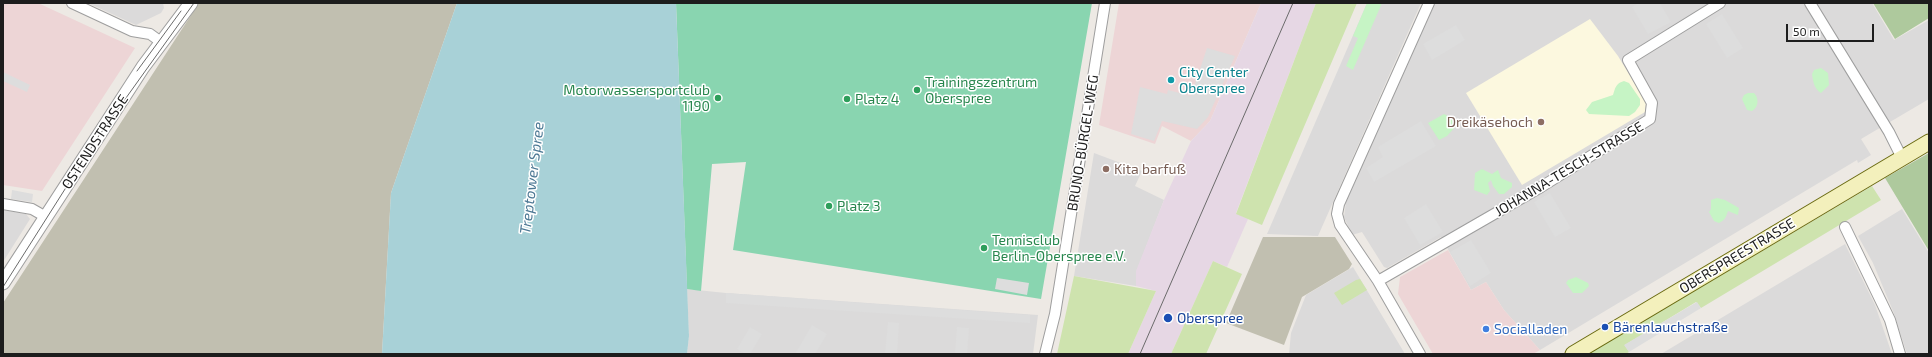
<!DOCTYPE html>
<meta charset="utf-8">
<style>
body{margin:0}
#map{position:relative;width:1932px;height:357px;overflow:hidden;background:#ede9e4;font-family:"Exo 2",sans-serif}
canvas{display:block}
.frame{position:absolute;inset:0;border:4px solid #1d1d1d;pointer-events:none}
.scale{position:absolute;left:1786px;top:24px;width:88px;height:18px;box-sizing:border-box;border:2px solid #1d1d1d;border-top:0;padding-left:5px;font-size:12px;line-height:14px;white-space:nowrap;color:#1d1d1d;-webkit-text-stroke:3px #fff;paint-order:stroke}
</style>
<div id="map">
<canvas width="1932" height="357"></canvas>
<div class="frame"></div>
<div class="scale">50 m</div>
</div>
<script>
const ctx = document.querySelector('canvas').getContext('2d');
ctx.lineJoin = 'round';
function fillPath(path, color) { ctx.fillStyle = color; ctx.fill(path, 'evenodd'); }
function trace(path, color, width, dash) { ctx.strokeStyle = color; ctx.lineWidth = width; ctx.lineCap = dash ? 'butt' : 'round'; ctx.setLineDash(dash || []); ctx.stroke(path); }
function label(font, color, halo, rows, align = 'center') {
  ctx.font = font + ' "Exo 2",sans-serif'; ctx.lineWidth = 3; ctx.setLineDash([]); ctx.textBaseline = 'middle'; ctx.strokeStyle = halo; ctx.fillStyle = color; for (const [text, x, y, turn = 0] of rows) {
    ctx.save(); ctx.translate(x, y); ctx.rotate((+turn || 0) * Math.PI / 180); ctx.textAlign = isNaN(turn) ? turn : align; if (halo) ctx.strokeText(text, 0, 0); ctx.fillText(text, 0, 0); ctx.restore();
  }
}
const residential = new Path2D(`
 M88,3H163L164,8L161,13L136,25Z
 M1367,3H1421L1318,236L1267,234Z
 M1435,3H1872L1894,40L1929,20V99L1861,139L1871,155L1858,163L1857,160L1540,350L1504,310L1486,282L1471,290L1441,237L1387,268L1384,267L1362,232L1352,235L1344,217L1346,202Z
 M1094,153L1142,171L1135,186L1164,200L1137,271L1136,286L1074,276Z
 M1902,209L1929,253V354H1907L1893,311L1873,263L1858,236Z
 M3,210L26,214L30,219L3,262Z
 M1845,244L1875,305L1892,354H1661Z
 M1353,267L1405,354H1289L1291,333L1306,295Z
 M687,289L726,293L1038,315L1033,354H687L689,336Z`);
const commercial = new Path2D(`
 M3,3H38L135,48L42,191L3,185Z
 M1119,3H1261L1210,121L1191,141L1162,126L1155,144L1099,125Z
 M1448,250L1471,290L1486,282L1504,310L1540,350L1533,354H1433L1398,294L1400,277Z`);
const industrial = new Path2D(`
 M1261,3H1316L1236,213L1248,219L1227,267L1213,261L1171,354H1128L1156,291L1136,286V271L1164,200L1191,141L1210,121Z`);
const education = new Path2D(`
 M1590,19L1618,56L1646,102L1645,112L1522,185L1466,93Z`);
const construction = new Path2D(`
 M199,3H457L391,193L382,354H3V303Z
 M1263,237H1335L1352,264L1349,269L1302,297L1284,345L1226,323Z`);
const grass = new Path2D(`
 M1316,3H1357L1262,225L1236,214Z
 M1872,186L1881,200L1701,308L1696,302L1625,345L1629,352L1626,354H1588Z
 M1213,261L1242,274L1206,354H1171Z
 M1074,276L1156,291L1128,354H1057Z
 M1360,279L1367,290L1342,305L1334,293L1356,280Z`);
const forest = new Path2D(`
 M1873,3H1929V18L1895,39Z
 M1929,153V251L1885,178Z`);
const park = new Path2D(`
 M1367,3H1382L1353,70L1346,66L1358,38L1353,36Z
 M1821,68L1828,73L1829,85L1821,93C1814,89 1813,81 1812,74L1814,70Z
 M1624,81L1629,83L1640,99V105L1635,112L1629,116L1589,114L1586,110L1592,102L1613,95C1615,88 1616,83 1624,81Z
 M1748,93H1754C1759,98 1759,107 1752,111L1747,110L1742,99L1744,95Z
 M1444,114L1451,118L1456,126L1447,136L1439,140L1428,123Z
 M1482,169L1492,174L1498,170L1501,178L1512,183V187L1504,194H1499L1493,186L1491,180L1488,183L1490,191L1487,195L1474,190L1475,173Z
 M1717,198L1725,200L1739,208L1738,215L1728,211C1726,217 1725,220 1719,223L1714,221L1709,212L1711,209V200Z
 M1576,277L1588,283L1589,286L1582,293H1573L1566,283L1568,280Z`);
const pitch = new Path2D(`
 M676,3H1092L1041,299L733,250L746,162L712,164L701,291L687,289Z`);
const parking = new Path2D(`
 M1638,3H1660L1671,22L1648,34L1632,7Z
 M1722,14L1743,48L1727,58L1706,24Z
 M1456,25L1465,40L1432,60L1423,44Z
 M1207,48L1235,56L1208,117L1197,129L1162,121L1154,141L1131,134L1140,87L1167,94L1168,90L1191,96Z
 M3,72L30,85L27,92L3,81Z
 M1421,121L1436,146L1374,182L1366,168L1383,157L1378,147Z
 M12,190L33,194L32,202L11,199Z
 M1550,193L1571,228L1555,237L1534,202Z
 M1426,204L1443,232L1420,245L1404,218Z
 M1471,240L1491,273L1470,286L1450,252Z
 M997,278L1029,283L1027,295L995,289Z
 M726,293L1030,315V323L726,303Z
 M1697,302L1701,308L1629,352L1624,345Z
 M888,322L899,323L897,354H885Z
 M812,325L827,334L815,354H795Z
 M750,327L762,334L750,354H746L737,349Z
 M957,327L969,328L967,354H955Z`);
const water = new Path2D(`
 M457,3H676L689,336L687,354H382L391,193Z`);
const minor = new Path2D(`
 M72,3L132,31L150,34L161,42
 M1810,3L1889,132L1902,158
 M3,204L32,209L46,217
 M1845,227L1890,320L1900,354
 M1378,281L1340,225L1337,214L1339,204L1429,3
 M1045,354L1055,314L1105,3
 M1420,354L1378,281L1541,187L1650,119L1652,103L1628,60L1720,3`);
const tertiary = new Path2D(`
 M3,283L143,67L191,3`);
const secondary = new Path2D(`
 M1573,354L1929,142`);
const tram = new Path2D(`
 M137,71L181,11
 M3,287L98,137L194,3
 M1140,354L1293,3`);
const markers = [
 [1171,80,4,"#0f9aa8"],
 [917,90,4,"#2e9e5b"],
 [718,98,4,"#2e9e5b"],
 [847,99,4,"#2e9e5b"],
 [1541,122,4,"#8d6e63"],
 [1106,169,4,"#8d6e63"],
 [829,206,4,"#2e9e5b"],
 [984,248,4,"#2e9e5b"],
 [1168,318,5,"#1a4fb4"],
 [1605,327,4,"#1a4fb4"],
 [1486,329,4,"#3f7fe0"]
];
const cultureNames = [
 ["City Center",1179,72],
 ["Oberspree",1179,88]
];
const leisureNames = [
 ["Trainingszentrum",925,82],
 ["Oberspree",925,98],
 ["Motorwassersportclub",710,90,"right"],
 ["1190",710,106,"right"],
 ["Platz 4",855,99],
 ["Platz 3",837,206],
 ["Tennisclub",992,240],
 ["Berlin-Oberspree e.V.",992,256]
];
const educationNames = [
 ["Dreikäsehoch",1533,122],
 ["Kita barfuß",1114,169,"left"]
];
const streetNames = [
 ["OSTENDSTRASSE",95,142,-57],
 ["BRUNO-BÜRGEL-WEG",1083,143,-81],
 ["JOHANNA-TESCH-STRASSE",1569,169,-31],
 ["OBERSPREESTRASSE",1737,256,-31]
];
const transitNames = [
 ["Oberspree",1177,318],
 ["Bärenlauchstraße",1613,327]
];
const shopNames = [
 ["Socialladen",1494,329]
];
const waterNames = [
 ["Treptower Spree",532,178,-83]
];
fillPath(residential, '#dbdada');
fillPath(commercial, '#edd5d6');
fillPath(industrial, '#e6d7e4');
fillPath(education, '#fcf8df');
fillPath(construction, '#c1bfb0');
fillPath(grass, '#cee3ae');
fillPath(forest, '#aec99d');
fillPath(park, '#c6f4c5');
fillPath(pitch, '#89d5b0');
fillPath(parking, '#ddd');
fillPath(water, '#a8d1d7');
trace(minor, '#9e9e9e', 12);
trace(tertiary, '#9e9e9e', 15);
trace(secondary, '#69690f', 17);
trace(minor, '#fff', 10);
trace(tertiary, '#fff', 13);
trace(secondary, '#f3f0bc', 15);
trace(tram, '#6b6b6b', 1);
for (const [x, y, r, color] of markers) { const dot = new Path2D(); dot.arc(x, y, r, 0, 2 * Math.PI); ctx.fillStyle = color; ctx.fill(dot); trace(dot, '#fff', 1.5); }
label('14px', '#0d838f', '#fff', cultureNames, 'left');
label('14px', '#27864d', '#fff', leisureNames, 'left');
label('14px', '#785e54', '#fff', educationNames, 'right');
label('14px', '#1d1d1d', '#fff', streetNames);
label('14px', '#164399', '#fff', transitNames, 'left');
label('14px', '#366cbe', '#fff', shopNames, 'left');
label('italic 15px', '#4c7894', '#fff', waterNames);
</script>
